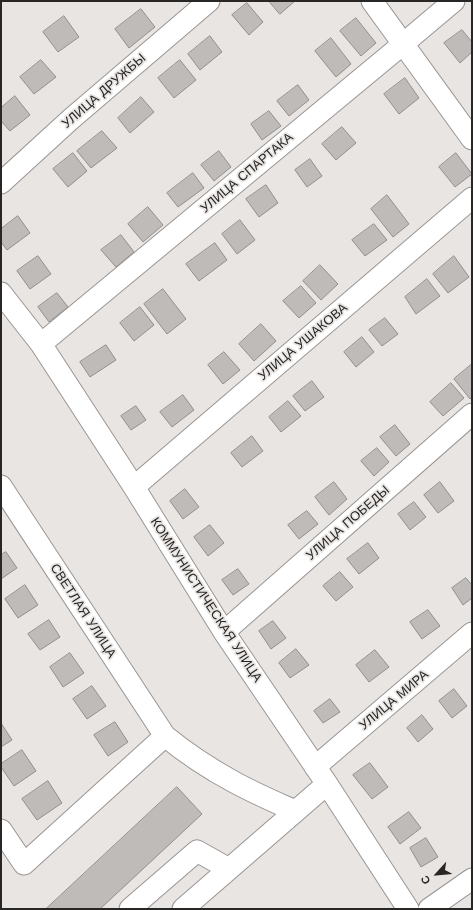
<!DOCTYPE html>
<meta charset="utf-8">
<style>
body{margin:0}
#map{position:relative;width:473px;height:910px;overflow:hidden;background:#e9e5e2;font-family:"Work Sans",sans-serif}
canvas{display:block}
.frame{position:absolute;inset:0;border:2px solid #282726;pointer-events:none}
.north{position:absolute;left:417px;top:854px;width:40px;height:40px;-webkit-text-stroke:3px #e9e5e2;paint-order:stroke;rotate:243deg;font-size:11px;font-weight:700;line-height:16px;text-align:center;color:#282726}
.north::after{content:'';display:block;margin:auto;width:14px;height:18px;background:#282726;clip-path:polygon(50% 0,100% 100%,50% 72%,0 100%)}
</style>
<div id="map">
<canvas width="473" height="910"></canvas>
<div class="frame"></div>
<div class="north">С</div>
</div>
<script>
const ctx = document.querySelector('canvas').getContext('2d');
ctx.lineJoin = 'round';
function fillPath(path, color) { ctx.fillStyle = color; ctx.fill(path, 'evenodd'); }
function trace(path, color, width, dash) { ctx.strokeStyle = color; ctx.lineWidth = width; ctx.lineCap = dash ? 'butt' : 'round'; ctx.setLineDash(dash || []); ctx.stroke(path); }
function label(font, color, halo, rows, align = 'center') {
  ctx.font = font + ' "Work Sans",sans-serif'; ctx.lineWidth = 3.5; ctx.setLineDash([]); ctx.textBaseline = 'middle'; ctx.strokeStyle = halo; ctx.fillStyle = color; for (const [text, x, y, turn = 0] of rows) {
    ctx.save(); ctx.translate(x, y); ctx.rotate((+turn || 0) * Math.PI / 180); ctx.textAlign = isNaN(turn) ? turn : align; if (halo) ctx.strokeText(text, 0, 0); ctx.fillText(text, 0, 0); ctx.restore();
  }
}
const building = new Path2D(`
 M269,1H295L280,14Z
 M247,3L263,22L249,35L232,15Z
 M141,9L155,27L129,48L115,29Z
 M64,16L79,37L58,52L43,32Z
 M356,18L376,43L361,56L340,31Z
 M462,30L472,42V52L460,63L444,43Z
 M210,36L222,52L200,70L188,54Z
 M331,38L351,64L336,77L315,51Z
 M41,60L56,77L34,94L20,77Z
 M180,60L196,80L174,98L158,78Z
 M405,78L419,98L399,114L384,94Z
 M298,85L309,100L289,116L277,101Z
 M15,96L30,115L10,131L1,121V108Z
 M141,97L154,112L130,133L118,118Z
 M269,111L281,126L262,140L251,124Z
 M342,127L356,143L336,160L322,144Z
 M102,131L117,148L91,168L77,151Z
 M219,151L231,167L214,181L201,165Z
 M73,153L87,171L68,187L53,169Z
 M456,153L472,174L455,187L439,167Z
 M310,159L322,176L307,187L295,170Z
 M193,173L204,188L178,207L167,193Z
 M266,185L278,203L259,217L246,199Z
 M387,195L409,224L393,237L371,209Z
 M148,207L163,225L143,242L128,224Z
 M18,216L30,233L7,250L1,242V229Z
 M240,220L255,240L237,254L222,234Z
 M374,224L387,240L365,256L352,240Z
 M121,235L134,252L116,267L101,250Z
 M215,243L227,260L199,281L186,264Z
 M38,256L51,274L30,289L17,271Z
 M454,256L469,277L448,293L433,274Z
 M320,265L338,284L321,300L303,281Z
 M427,279L440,296L416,314L405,297Z
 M301,286L316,303L299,318L283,301Z
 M163,289L186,319L167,334L144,304Z
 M57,293L68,307L49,322L38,307Z
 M140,307L154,325L134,341L120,323Z
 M385,318L398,334L382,346L369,330Z
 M261,324L276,341L254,361L239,344Z
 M362,337L374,352L356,367L344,352Z
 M106,345L116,360L90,377L80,362Z
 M224,352L240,370L223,384L208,365Z
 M472,364V397L470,399L454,379Z
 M312,381L324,397L305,411L293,396Z
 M451,383L464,398L443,416L430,402Z
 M183,395L194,410L172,427L160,412Z
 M288,401L301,416L281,432L269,417Z
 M136,406L146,420L131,430L121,416Z
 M395,425L410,444L396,456L380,437Z
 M252,436L263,451L242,467L231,453Z
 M377,448L389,462L374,476L361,461Z
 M334,482L347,499L329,515L315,497Z
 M440,482L454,501L438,513L424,495Z
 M185,489L199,507L183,519L170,501Z
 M414,502L426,517L410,530L398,514Z
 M307,511L318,524L299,539L288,525Z
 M210,525L224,543L208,556L194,537Z
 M368,543L379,558L359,574L347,559Z
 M6,552L17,568L1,579V555Z
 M238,569L249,584L233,595L222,580Z
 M340,572L353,587L336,601L323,586Z
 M466,578L472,585V598L463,605L452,588Z
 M25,585L38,605L18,618L5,599Z
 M428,610L440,626L422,639L410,622Z
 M49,620L60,637L40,650L28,634Z
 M273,621L286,638L271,649L259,631Z
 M296,649L309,665L290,678L279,663Z
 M375,650L389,667L369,682L356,665Z
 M70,653L84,673L63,687L50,667Z
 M92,686L106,706L87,719L73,699Z
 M454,689L467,706L452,718L439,701Z
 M330,699L340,712L323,723L314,711Z
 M422,715L433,729L418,742L407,728Z
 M115,722L128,742L108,756L94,735Z
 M1,723L12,740L1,747Z
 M22,750L36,771L14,786L1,767V764Z
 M370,763L388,787L372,799L353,775Z
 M48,781L62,803L37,820L22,799Z
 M177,787L202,814L100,909H46Z
 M409,812L421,828L400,844L388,827Z
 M426,838L438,857L421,867L410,848Z`);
const minor = new Path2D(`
 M372,1L472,139
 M1,183L71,119L209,1
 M1,293L41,344L134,487L224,632L327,784L408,909
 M41,344L403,44L454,1
 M1,486L165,736C187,754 210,769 234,782C254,793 275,802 295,811
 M134,487L472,198
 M224,632L472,414
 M315,767L472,633
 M1,830L24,864L165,736
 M130,909L197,851L229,869
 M183,909L327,784
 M429,909L472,879`);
const streetNames = [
 ["УЛИЦА ДРУЖБЫ",104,91,-41],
 ["УЛИЦА СПАРТАКА",247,173,-40],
 ["УЛИЦА УШАКОВА",303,342,-40],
 ["УЛИЦА ПОБЕДЫ",348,523,-41],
 ["КОММУНИСТИЧЕСКАЯ УЛИЦА",206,600,57],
 ["СВЕТЛАЯ УЛИЦА",83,611,57],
 ["УЛИЦА МИРА",394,700,-40]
];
fillPath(building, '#bfbbb9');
trace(building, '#918e8b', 1);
trace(minor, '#999593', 23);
trace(minor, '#fff', 21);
label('13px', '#282726', '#e9e5e2', streetNames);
</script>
